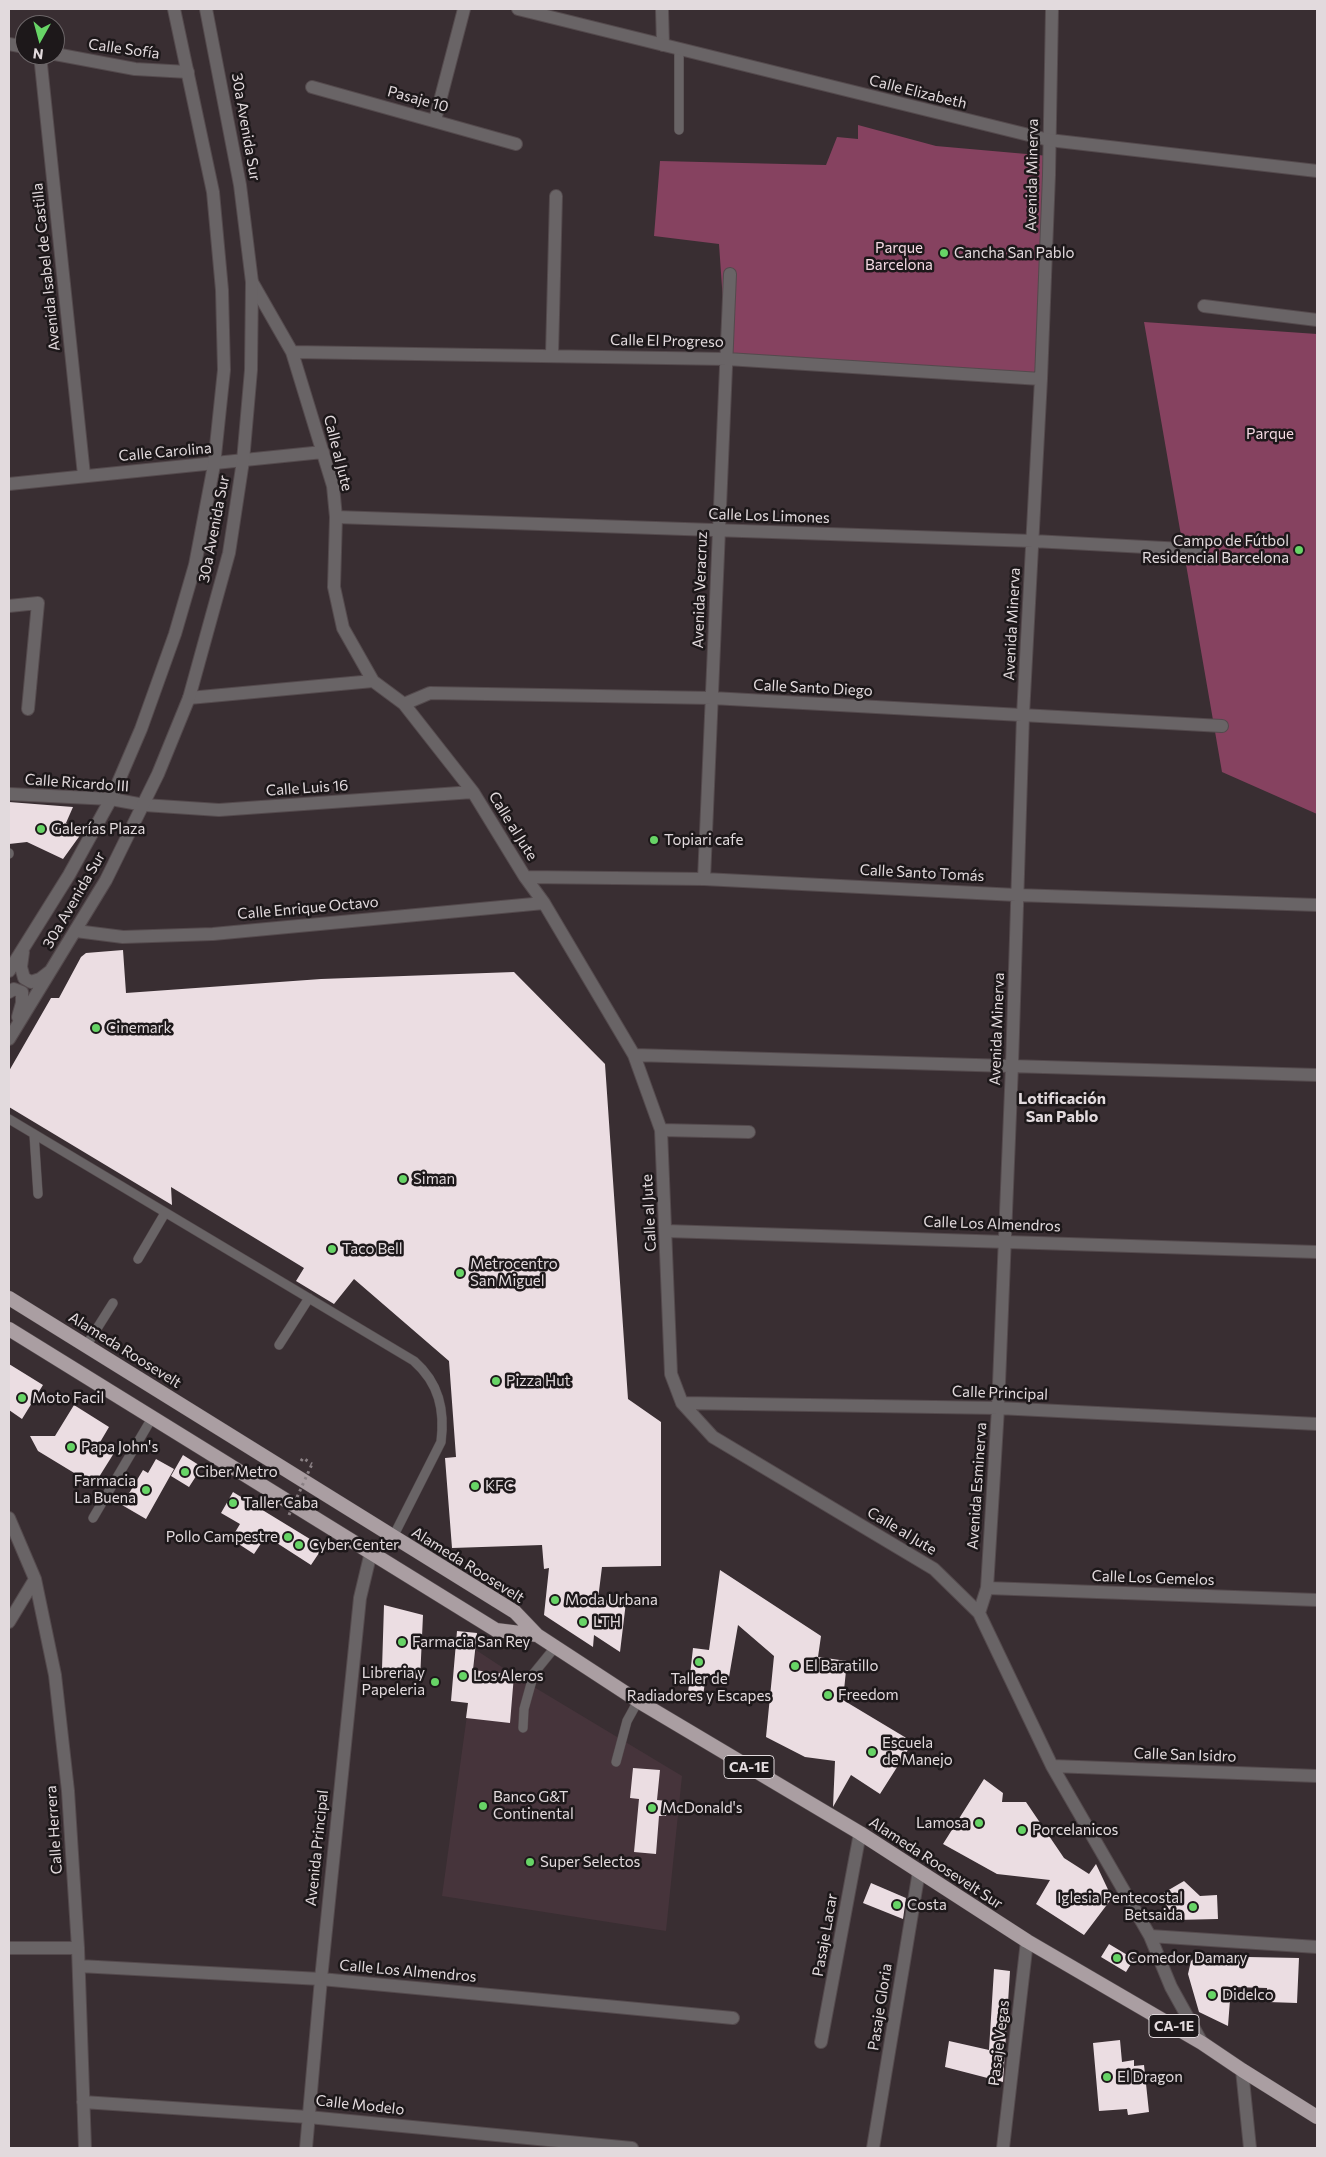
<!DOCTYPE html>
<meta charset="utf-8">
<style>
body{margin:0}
#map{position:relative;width:1326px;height:2157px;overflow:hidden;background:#392e32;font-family:Commissioner,sans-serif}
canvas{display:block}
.frame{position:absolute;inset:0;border:10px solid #e2dadd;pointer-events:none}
.north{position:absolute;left:15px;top:15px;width:50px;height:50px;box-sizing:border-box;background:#1d181a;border:1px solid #6c6668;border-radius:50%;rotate:187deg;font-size:14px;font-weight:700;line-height:20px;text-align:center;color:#e2dadd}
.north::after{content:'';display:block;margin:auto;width:18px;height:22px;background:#67d466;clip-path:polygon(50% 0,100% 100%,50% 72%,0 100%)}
</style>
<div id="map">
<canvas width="1326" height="2157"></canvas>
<div class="frame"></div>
<div class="north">N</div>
</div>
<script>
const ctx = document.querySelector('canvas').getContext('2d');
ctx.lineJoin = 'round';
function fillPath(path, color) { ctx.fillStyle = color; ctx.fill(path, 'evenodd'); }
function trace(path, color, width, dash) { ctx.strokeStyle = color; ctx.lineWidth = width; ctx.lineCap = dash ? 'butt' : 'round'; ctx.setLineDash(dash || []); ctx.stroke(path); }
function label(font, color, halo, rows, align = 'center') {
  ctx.font = font + ' Commissioner,sans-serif'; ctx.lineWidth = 5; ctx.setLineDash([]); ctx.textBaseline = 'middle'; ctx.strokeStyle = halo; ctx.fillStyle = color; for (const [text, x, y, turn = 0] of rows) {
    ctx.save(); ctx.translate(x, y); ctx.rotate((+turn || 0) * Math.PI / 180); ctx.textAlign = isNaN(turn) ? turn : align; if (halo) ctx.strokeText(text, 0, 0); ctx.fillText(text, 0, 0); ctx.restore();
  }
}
const built = new Path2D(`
 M476,1650L514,1675L682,1776L666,1931L442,1896Z`);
const green = new Path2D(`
 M858,125L936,146L1049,156L1041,379L727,359L719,244L654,236L660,161L826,165L837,137L858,139Z
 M1144,322L1317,334V814L1222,772Z`);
const building = new Path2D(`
 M9,802L73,807L66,823L81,834L63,859L27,842L9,844Z
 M123,950L126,993L321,979L514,972L605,1064L628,1399L661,1422V1566L602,1567L598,1599L626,1602L620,1652L594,1635L593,1647L544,1615L549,1568L544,1569L542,1545L452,1548L445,1458L456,1457L449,1361L354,1279L334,1304L296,1281L304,1268L171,1187L172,1205L9,1107V1071L51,998H59L81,957L86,953Z
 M9,1364L43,1385L22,1419L9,1410Z
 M74,1405L109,1427L99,1444L114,1453L94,1485L38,1451L30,1436H55Z
 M183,1455L202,1467L189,1487L171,1476Z
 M156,1459L174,1469L146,1519L122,1505L143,1470L148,1473Z
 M233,1492L323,1547L311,1565L266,1536L254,1554L231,1539L240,1524L221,1513Z
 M720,1570L821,1636L818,1657L847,1661L843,1700L913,1742L880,1794L851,1775L833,1807L835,1761L805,1757L766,1737L774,1656L738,1625L729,1677L706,1675L703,1696L688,1693L693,1648L709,1650Z
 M384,1605L423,1615L420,1680L382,1669Z
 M457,1631L477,1633L473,1670L514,1675L510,1723L466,1718L468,1703L451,1701Z
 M633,1768L660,1770L657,1800L668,1801L666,1816H659L656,1854L634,1852L639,1799L630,1798Z
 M984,1779L1003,1793L1002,1802H1026L1064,1858L1089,1874L1096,1864L1112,1898L1084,1935L1036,1904L1050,1880L997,1874L943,1844Z
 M1184,1881L1200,1896L1217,1895L1218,1919L1176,1920L1160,1895Z
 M871,1883L906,1898L903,1919L863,1903Z
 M1109,1944L1134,1959L1126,1972L1101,1957Z
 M1197,1956L1299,1958L1297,2003L1268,2002L1267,1988L1231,1987L1228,2026L1199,2012L1188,1974L1191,1961Z
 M994,1969L1010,1971L1003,2082L945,2067L949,2041L989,2050Z
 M1120,2040L1122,2062L1134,2060V2066L1144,2065L1149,2112L1128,2115L1127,2109L1099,2111L1093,2043Z`);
const path = new Path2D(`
 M301,1461L303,1458L312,1464`);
const service = new Path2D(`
 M679,130V49
 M9,854V853
 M9,1119L414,1361C439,1383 445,1410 441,1442L393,1537
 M34,1134L38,1194
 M138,1259L165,1213
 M279,1345L309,1298
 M86,1346L113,1303
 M93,1518L152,1418
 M523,1728L524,1709L534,1673L556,1646
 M616,1762L627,1721L638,1701`);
const minor = new Path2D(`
 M662,9L663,45
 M9,44L25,47
 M55,54L135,69L188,72
 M40,55L84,475
 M312,87L516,144
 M435,120L464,9
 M252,282L292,352L333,486L336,517L334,587L343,628L373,681L404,704L473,792L525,877L544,903L634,1055L661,1130L671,1374L682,1403L713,1437L934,1569L979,1613L1052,1766L1150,1936L1171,1987L1202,2043
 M1204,306L1317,320
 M292,352L727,359L1041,379
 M552,355L556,196
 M9,484L323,452
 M336,517L1033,541L1202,550
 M9,606L38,603L28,709
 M189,698L373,681
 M404,704L430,693L712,698L1222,726
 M9,794L111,799L144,805L219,810L473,792
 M525,877L704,879L1016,895L1317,905
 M704,879L730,274
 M76,931L123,937L213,934L544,903
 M634,1055L1317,1075
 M661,1130L749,1132
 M666,1231L1317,1252
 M682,1403L998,1408L1317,1424
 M9,1518L35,1579L55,1675L68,1791L78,1948L85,2148
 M987,1588L1317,1600
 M979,1613L987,1588L998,1408L1012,1065L1023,715L1041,379L1049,175L1052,9
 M9,1622L35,1579
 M1052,1766L1317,1776
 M1150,1936L1317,1947
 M9,1948H78
 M79,1966L321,1979L733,2018
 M821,2042L860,1833
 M83,2102L308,2117L632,2148
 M306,2148L321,1979L360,1598L371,1552
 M873,2148L919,1871
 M1003,2148L1027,1941`);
const tertiary = new Path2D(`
 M518,9L1049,140L1317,171
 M23,952L21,967L24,978L31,982L40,979L49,972
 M9,971L69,875L111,799L141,729L175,634L195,565L214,465L224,370L222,290L213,192L174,9
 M9,992L14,989L22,992V1003L18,1017
 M9,1039L106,880L158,774L189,698L229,553L243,461L251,370L252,282L240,185L206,9
 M1242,2070L1250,2148`);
const trunk = new Path2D(`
 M9,1298L515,1612L537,1635L638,1701L860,1833L1027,1941L1202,2043L1242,2070L1317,2117
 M9,1329L496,1630L537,1635`);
const pathBridge = new Path2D(`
 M289,1515L312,1464`);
const markers = [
 [944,253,5,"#67d466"],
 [1299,550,5,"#67d466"],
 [41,829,5,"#67d466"],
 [654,840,5,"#67d466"],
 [96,1028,5,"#67d466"],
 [403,1179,5,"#67d466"],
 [332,1249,5,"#67d466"],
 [460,1273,5,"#67d466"],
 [496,1381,5,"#67d466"],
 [22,1398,5,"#67d466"],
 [71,1447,5,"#67d466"],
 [185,1472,5,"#67d466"],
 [475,1486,5,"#67d466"],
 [146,1490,5,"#67d466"],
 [233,1503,5,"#67d466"],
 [288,1537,5,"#67d466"],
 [299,1545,5,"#67d466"],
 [555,1600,5,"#67d466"],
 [583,1622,5,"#67d466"],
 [402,1642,5,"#67d466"],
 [699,1662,5,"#67d466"],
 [795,1666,5,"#67d466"],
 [463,1676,5,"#67d466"],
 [435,1682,5,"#67d466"],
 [828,1695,5,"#67d466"],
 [872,1752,5,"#67d466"],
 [483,1806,5,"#67d466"],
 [652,1808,5,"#67d466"],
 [979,1823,5,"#67d466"],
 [1022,1830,5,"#67d466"],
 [530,1862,5,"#67d466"],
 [897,1905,5,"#67d466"],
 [1193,1907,5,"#67d466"],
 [1117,1958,5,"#67d466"],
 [1212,1995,5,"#67d466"],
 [1107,2077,5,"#67d466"]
];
const shields = [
 [749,1767,50],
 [1174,2026,50]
];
const shieldNames = [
 ["CA-1E",749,1767],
 ["CA-1E",1174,2026]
];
const streetNames = [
 ["Calle Sofía",124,49,8],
 ["Calle Elizabeth",918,92,14],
 ["Pasaje 10",418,99,15],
 ["30a Avenida Sur",246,127,80],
 ["Avenida Minerva",1032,175,-89],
 ["Avenida Isabel de Castilla",46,267,-96],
 ["Calle El Progreso",667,341,1],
 ["Calle Carolina",165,452,-5],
 ["Calle al Jute",338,453,76],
 ["Calle Los Limones",769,516,2],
 ["30a Avenida Sur",214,529,-79],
 ["Avenida Veracruz",700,590,-88],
 ["Avenida Minerva",1012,624,-87],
 ["Calle Santo Diego",813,688,3],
 ["Calle Ricardo III",77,783,4],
 ["Calle Luis 16",307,788,-4],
 ["Calle al Jute",513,826,58],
 ["Calle Santo Tomás",922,873,3],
 ["30a Avenida Sur",74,900,-60],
 ["Calle Enrique Octavo",308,908,-5],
 ["Avenida Minerva",997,1029,-88],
 ["Calle al Jute",649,1213,-93],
 ["Calle Los Almendros",992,1224,2],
 ["Alameda Roosevelt",125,1350,32],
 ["Calle Principal",1000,1393,2],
 ["Avenida Esminerva",977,1486,-86],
 ["Calle al Jute",902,1531,31],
 ["Alameda Roosevelt",468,1565,32],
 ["Calle Los Gemelos",1153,1578,2],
 ["Calle San Isidro",1185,1755,2],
 ["Calle Herrera",54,1830,-94],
 ["Avenida Principal",317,1848,-84],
 ["Alameda Roosevelt Sur",936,1863,33],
 ["Pasaje Lacar",825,1935,-80],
 ["Calle Los Almendros",408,1971,5],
 ["Pasaje Gloria",880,2007,-81],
 ["Pasaje Vegas",999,2043,-83],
 ["Calle Modelo",360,2105,6]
];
const parkNames = [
 ["Parque",899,248],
 ["Barcelona",899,265],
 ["Parque",1270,434]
];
const poiNames = [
 ["Cancha San Pablo",954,253],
 ["Campo de Fútbol",1289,541,"right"],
 ["Residencial Barcelona",1289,558,"right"],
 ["Galerías Plaza",51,829],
 ["Topiari cafe",664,840],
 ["Cinemark",106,1028],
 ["Siman",413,1179],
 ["Taco Bell",342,1249],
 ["Metrocentro",470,1264],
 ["San Miguel",470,1281],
 ["Pizza Hut",506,1381],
 ["Moto Facil",32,1398],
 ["Papa John's",81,1447],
 ["Ciber Metro",195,1472],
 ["Farmacia",136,1481,"right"],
 ["La Buena",136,1498,"right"],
 ["KFC",485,1486],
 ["Taller Caba",243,1503],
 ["Pollo Campestre",278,1537,"right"],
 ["Cyber Center",309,1545],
 ["Moda Urbana",565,1600],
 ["LTH",593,1622],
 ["Farmacia San Rey",412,1642],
 ["El Baratillo",805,1666],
 ["Libreria y",425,1673,"right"],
 ["Papeleria",425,1690,"right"],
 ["Los Aleros",473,1676],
 ["Taller de",699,1679,"center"],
 ["Radiadores y Escapes",699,1696,"center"],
 ["Freedom",838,1695],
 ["Escuela",882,1743],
 ["de Manejo",882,1760],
 ["Banco G&T",493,1797],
 ["Continental",493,1814],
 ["McDonald's",662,1808],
 ["Lamosa",969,1823,"right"],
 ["Porcelanicos",1032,1830],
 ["Super Selectos",540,1862],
 ["Iglesia Pentecostal",1183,1898,"right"],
 ["Betsaida",1183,1915,"right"],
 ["Costa",907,1905],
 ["Comedor Damary",1127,1958],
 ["Didelco",1222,1995],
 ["El Dragon",1117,2077]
];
const neighbourhoodNames = [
 ["Lotificación",1062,1099],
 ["San Pablo",1062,1117]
];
fillPath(built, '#46343b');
fillPath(green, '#864260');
fillPath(building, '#ebdde2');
trace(service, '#544a4d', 10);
trace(minor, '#544a4d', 14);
trace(tertiary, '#544a4d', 14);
trace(trunk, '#544a4d', 15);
trace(path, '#8a8084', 3, [2.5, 4]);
trace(service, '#696466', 9);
trace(minor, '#696466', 12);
trace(tertiary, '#696466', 12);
trace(trunk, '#aa9ea2', 14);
trace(pathBridge, '#8a8084', 3, [2.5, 4]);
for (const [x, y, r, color] of markers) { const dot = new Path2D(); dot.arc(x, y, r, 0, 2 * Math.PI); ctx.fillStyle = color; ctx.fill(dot); trace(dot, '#1d181a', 2); }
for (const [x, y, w] of shields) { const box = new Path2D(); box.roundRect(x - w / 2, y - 11.5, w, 23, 4); ctx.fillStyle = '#1d181a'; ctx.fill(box); trace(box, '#e2dadd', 1); }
label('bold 14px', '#e2dadd', null, shieldNames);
label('15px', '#e2dadd', '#1d181a', streetNames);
label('15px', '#f5dae4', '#1d181a', parkNames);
label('15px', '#e2dadd', '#1d181a', poiNames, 'left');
label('bold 16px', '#e2dadd', '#1d181a', neighbourhoodNames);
</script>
